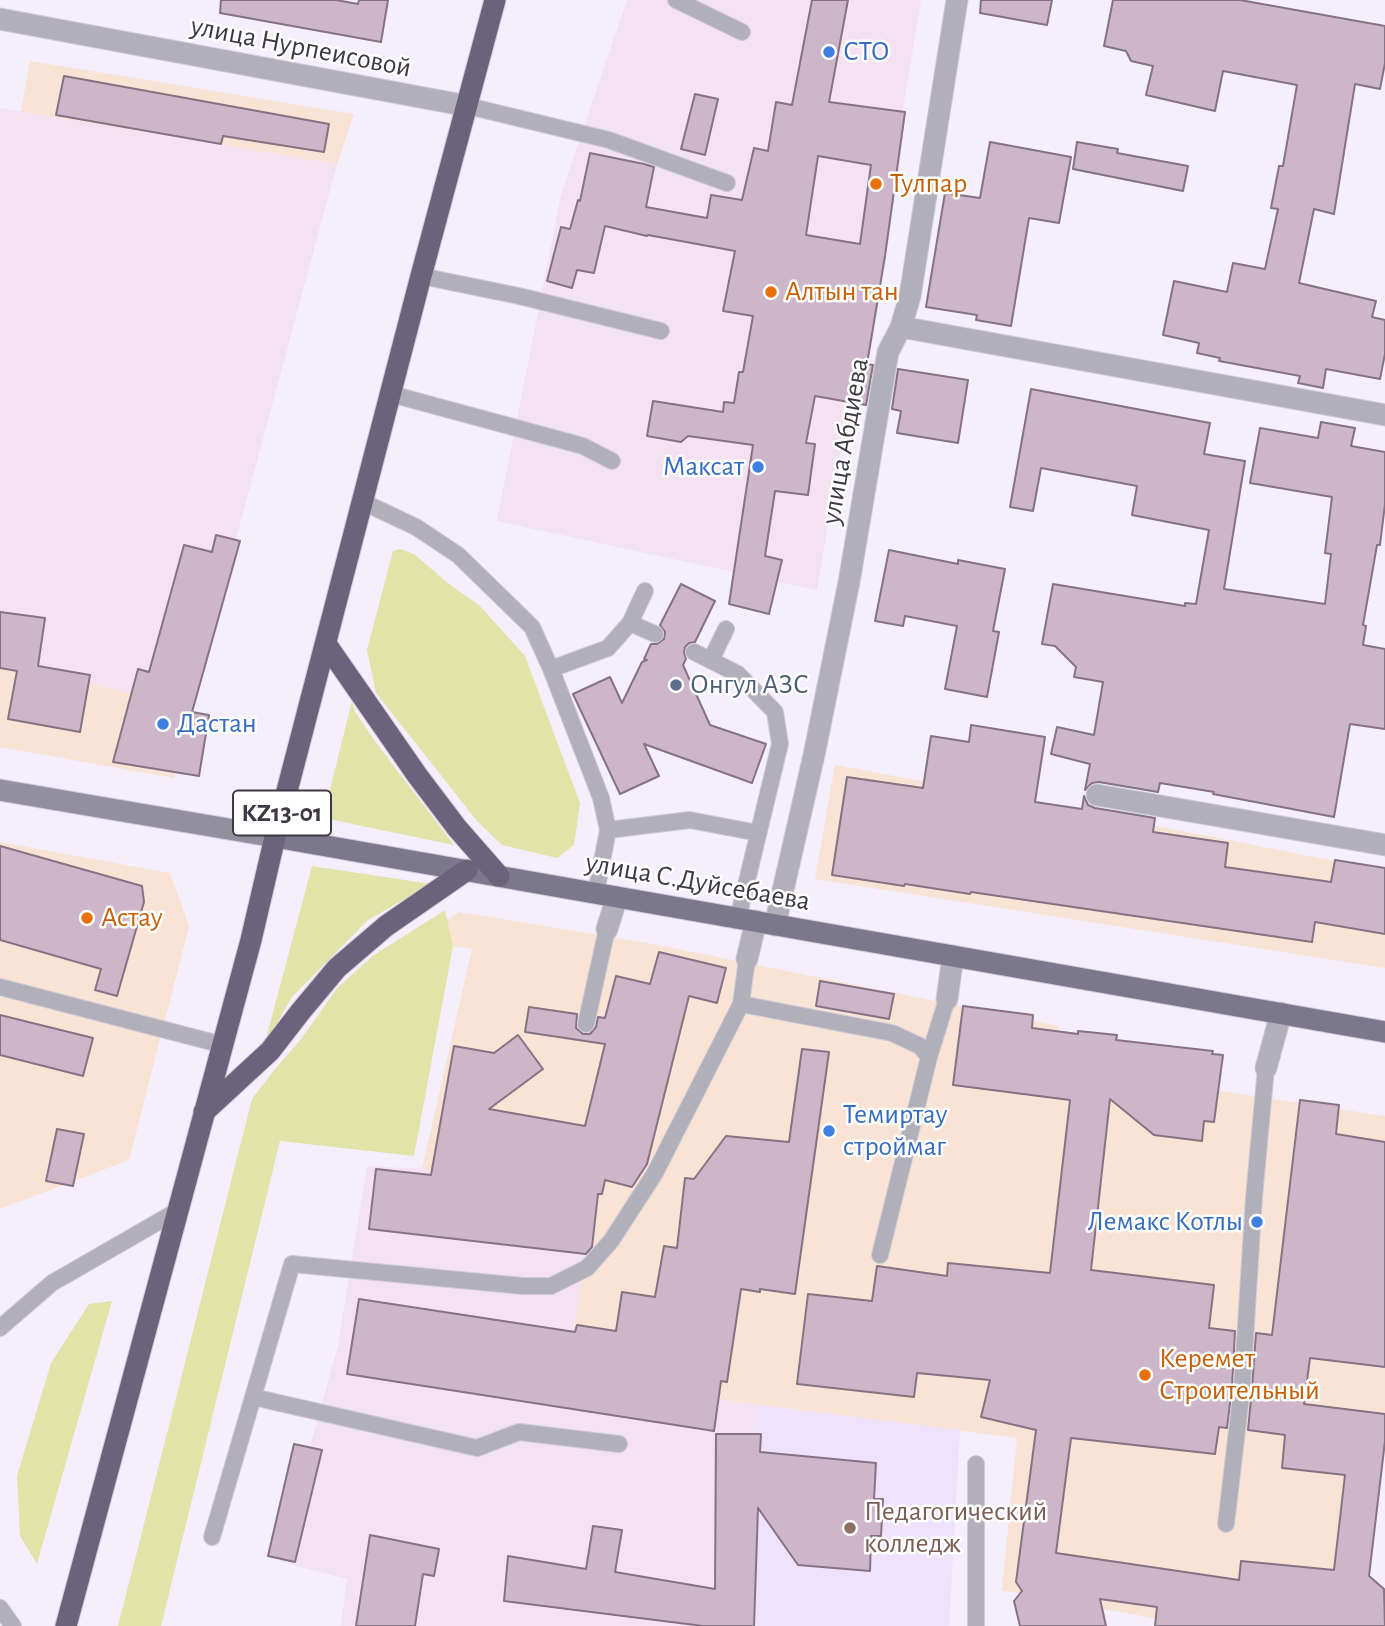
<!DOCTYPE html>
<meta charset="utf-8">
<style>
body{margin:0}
canvas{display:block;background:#f5eefd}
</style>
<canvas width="1385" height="1626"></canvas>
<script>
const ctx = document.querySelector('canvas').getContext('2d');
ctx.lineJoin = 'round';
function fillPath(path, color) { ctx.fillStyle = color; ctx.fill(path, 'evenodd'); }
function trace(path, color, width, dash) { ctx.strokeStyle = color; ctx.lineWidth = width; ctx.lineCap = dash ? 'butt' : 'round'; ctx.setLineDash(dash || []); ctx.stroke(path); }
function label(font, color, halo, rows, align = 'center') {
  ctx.font = font + ' "Alegreya Sans",sans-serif'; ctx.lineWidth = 5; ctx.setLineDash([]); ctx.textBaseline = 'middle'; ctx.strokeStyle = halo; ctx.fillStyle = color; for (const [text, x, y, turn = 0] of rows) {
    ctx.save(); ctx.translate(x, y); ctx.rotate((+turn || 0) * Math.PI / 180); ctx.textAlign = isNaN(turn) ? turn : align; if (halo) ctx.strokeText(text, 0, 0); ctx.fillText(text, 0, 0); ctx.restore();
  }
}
const commercial = new Path2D(`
 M30,61L354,114L337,164L21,112Z
 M0,661L187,707L174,778L0,747Z
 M835,765L1071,809L1385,871V968L815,879Z
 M0,842L170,873L189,926L129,1160L0,1209Z
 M459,912L648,943L1059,1026L1055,1066L1385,1116V1431L1348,1616L1196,1626L1002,1590L1017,1438L565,1380L596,1197L422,1169L472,949L417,941Z`);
const industrial = new Path2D(`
 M627,0H921L902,116L874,252L817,590L497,521L561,195Z
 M0,108L337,164L233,550L187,707L0,661Z
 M367,1166L422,1169L596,1197L565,1380L759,1405L734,1626H341L347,1579L278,1561L338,1346Z`);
const built = new Path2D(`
 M759,1405L960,1430L949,1626H734Z`);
const green = new Path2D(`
 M400,549L414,554L449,584L479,605L525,656L580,803L574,845L557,858L502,845L477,821L376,693L367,650L393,551Z
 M352,701L355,712L380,748L454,845L323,818Z
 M312,866L431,884L368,920L292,997L264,1046Z
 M445,910L453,946L414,1156L280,1141L161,1626H118L252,1099L275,1069L301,1039L338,987L374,955Z
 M112,1301L37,1564L20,1536L17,1476L51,1363L89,1304Z`);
const building = new Path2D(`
 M221,0H336L358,4L359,0H388L381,42L220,13Z
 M812,0H848L829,102L905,112L885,256L867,364L873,365L866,405L815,396L806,443L815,444L808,495L775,491L765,556L782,560L769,614L729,604L753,445L688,436L681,442L647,436L653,401L723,412L724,402L734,403L739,372H743L753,316L723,311L735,251L648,235L647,236L605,226L594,273L577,270L572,288L547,281L561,227L570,229L578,200L580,201L590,153L644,164L654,167L646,207L707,218L711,195L742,200L754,148L768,151L776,102L792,105ZM818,156L871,165L860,244L806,235Z
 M981,0H1052L1047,25L980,13Z
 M1113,0H1240L1385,26V63L1380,89L1355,84L1334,214L1314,209L1299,283L1376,301L1372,317L1385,320V354L1380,379L1326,369L1323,388L1298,383L1300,376L1219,361L1220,358L1197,353L1199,343L1163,335L1174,281L1227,292L1233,263L1265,269L1278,209L1271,208L1279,166H1283L1297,85L1223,71L1215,111L1146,95L1153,66L1131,61L1126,51L1104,46Z
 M64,76L329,124L324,152L223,136L221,144L56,115Z
 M695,94L718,99L705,155L681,149Z
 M990,142L1071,157L1059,223L1029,218L1011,326L976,320L977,315L926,307L945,193L980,198Z
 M1077,142L1118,149L1117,153L1188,166L1183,191L1073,169Z
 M898,369L968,380L958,443L897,433L901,411L892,409Z
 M1031,389L1210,423L1204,454L1245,461L1224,589L1325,604L1331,554L1325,553L1332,497L1250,483L1260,428L1318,438L1321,422L1355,428L1351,446L1385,452V504L1380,545H1377L1363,625L1366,626L1363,645L1385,649V729L1350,724L1334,817L1213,794L1214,792L1160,783L1158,792L1099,782L1092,783L1085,790L1090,764L1051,754L1057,727L1094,735L1103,682L1074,677L1076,667L1055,646L1042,644L1053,584L1185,606V603L1196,604L1209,530L1132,515L1137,486L1041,468L1033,511L1010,507Z
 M216,535L240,541L192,712L209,715L199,776L113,762L138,669L149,672L184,545L212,552Z
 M889,550L958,564V560L1005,569L993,631L999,632L987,697L945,689L957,626L905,616L903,626L875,621Z
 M681,584L715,601L695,642L689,643L685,647L684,653L686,659L683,665L710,725L766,744L752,783L644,744L659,776L620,794L573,694L610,677L622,703L642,662L647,660L644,659L651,644H657L664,639L665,632L660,625Z
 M0,612L45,618L38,666L90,675L80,732L8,719L17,671L0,668Z
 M971,725L1045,737L1035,802L1082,809L1084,796L1088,805L1095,808L1155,818L1153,832L1228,843L1225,867L1331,882L1335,860L1385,868V934L1315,922L1312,942L971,892L970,894L905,884L904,886L832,875L847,777L923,788L931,736L969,742Z
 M0,846L142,886L144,902L117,996L95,990L101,969L0,940Z
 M659,952L726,968L717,1003L689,996L647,1164L632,1187L605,1180L602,1194H598L592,1247L586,1254L369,1229L376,1169L431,1175L454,1046L494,1053L518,1035L543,1069L489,1109L585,1126L605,1044L525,1032L529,1007L577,1014L576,1028L583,1034H590L596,1027L598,1017L605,1018L616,976L650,984Z
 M820,981L894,994L889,1019L816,1006Z
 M963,1006L1033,1015L1032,1028L1078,1034V1031L1117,1035L1116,1040L1213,1051L1212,1054L1223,1055L1214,1122L1204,1121L1202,1141L1154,1135L1110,1099L1091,1270L1214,1285L1209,1328L1235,1331L1232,1387L1227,1428L1219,1427L1215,1454L1071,1438L1056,1553L1239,1580L1241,1561L1334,1570L1345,1475L1282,1468L1285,1435L1248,1430L1252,1389L1256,1333L1272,1335L1300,1100L1339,1105L1336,1134L1385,1142V1367L1310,1358L1304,1404L1385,1414V1441L1369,1576L1384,1589L1385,1626H1155L1157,1607L1100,1599L1106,1626H1020L1014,1601L1022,1591L1016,1582L1036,1430L981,1417L990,1380L917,1373L914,1397L797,1384L808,1294L872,1301L877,1266L947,1276L948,1263L1050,1273L1070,1100L953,1085Z
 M0,1015L93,1038L83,1076L0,1055Z
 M802,1049L829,1052L795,1294L760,1289V1292L741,1289L727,1382L721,1381L714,1431L347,1374L359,1299L575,1332L577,1325L616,1331L622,1292L655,1297L664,1246L677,1248L685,1178L694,1179L726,1136L789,1142Z
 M57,1129L84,1134L73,1186L46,1181Z
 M716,1434H761L760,1452L876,1463L874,1499H883L881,1536H871L870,1571L798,1565L758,1508L754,1626H703L504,1601L508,1556L586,1569L593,1526L622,1530L615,1572L715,1589Z
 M294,1444L322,1450L295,1562L268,1556Z
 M370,1535L439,1549L434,1576L423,1574L415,1626H356Z`);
const lane = new Path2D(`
 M676,0L742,32
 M468,106L609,140L727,183
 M421,276L519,296L661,331
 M391,394L583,446L612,461
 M363,502L416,527L458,555L532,627L551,669L601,798L608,830L596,892
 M630,623L655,634
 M694,652L738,674L775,712L780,744L738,918
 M711,660L726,629
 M551,669L608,648L630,623L645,591
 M608,830L690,820L758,833
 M0,987L223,1045
 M741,1004L892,1033L920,1046L929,1057
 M586,1024L607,929
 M880,1255L929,1057L947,999
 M0,1328L52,1283L177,1211
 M253,1397L477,1448L519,1432L619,1444
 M1226,1524L1242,1388L1254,1197L1266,1068
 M212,1537L292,1264L523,1286H551L587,1268L611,1241L655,1173L741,1004L747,959
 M0,1608L13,1626
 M976,1626V1464`);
const street = new Path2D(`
 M0,19L468,106
 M901,327L1385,415
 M1097,795L1385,845
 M775,925L814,755L849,582L888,352L901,327L910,296L957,0
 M607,929L617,897
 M747,959L756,921
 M947,999L953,956
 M1266,1068L1281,1013`);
const secondary = new Path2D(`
 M0,790L275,837`);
const primary = new Path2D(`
 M275,837L1385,1032`);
const highway = new Path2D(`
 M326,644L417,775L457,828L499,876
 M204,1112L270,1051L301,1011L337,968L386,926L467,870
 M66,1626L251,940L275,837L421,276L495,0`);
const markers = [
 [829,52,7,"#3f7fe0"],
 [876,184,7,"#e8710a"],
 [771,292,7,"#e8710a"],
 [758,467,7,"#3f7fe0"],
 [676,685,7,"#5c6f8a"],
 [163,724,7,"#3f7fe0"],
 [87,918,7,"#e8710a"],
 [829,1131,7,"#3f7fe0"],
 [1257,1222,7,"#3f7fe0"],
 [1145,1375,7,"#e8710a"],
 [850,1528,7,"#8d6e63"]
];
const shields = [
 [282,813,98]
];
const shieldNames = [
 ["KZ13-01",282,813]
];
const streetNames = [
 ["улица Нурпеисовой",301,47,11],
 ["улица Абдиева",845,441,-80],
 ["улица С.Дуйсебаева",698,882,10]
];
const shopNames = [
 ["СТО",843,52],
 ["Максат",744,467,"right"],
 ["Дастан",177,724],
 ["Темиртау",843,1115],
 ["строймаг",843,1147],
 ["Лемакс Котлы",1243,1222,"right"]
];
const foodNames = [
 ["Тулпар",890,184],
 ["Алтын тан",785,292],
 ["Астау",101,918],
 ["Керемет",1159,1359],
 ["Строительный",1159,1391]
];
const serviceNames = [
 ["Онгул АЗС",690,685]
];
const educationNames = [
 ["Педагогический",864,1512],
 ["колледж",864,1544]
];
fillPath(commercial, '#f8e3d4');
fillPath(industrial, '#f4e1f1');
fillPath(built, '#eee2fc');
fillPath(green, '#e1e4a9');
fillPath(building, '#cdb6c9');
trace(building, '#877283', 2);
trace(lane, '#d0cad8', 18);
trace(street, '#d0cad8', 23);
trace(secondary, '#d0cad8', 23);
trace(primary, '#d0cad8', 23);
trace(highway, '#d0cad8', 23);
trace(lane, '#b1afba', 16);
trace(street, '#b1afba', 21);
trace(secondary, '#928f9f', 21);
trace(primary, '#7c788c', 21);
trace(highway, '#69647b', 21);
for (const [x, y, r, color] of markers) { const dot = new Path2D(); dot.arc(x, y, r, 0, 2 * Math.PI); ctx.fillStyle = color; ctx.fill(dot); trace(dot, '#fefefe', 2.5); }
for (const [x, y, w] of shields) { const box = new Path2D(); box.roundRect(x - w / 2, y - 22.5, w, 45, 5); ctx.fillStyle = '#fefefe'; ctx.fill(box); trace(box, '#3d3842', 2); }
label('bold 26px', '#3d3842', null, shieldNames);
label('28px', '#3d3842', '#fefefe', streetNames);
label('28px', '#366cbe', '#fefefe', shopNames, 'left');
label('28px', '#c56008', '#fefefe', foodNames, 'left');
label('28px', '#4e5e75', '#fefefe', serviceNames, 'left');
label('28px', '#785e54', '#fefefe', educationNames, 'left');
</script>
